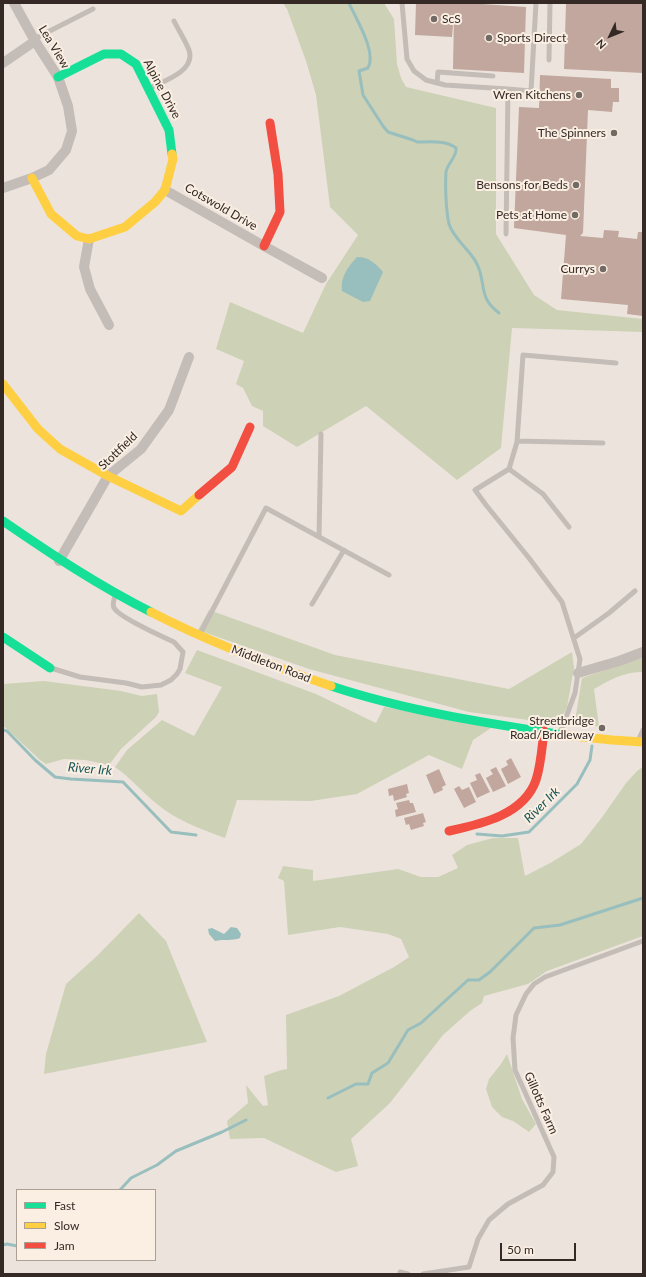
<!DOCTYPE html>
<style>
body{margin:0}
#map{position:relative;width:646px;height:1277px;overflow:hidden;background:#ece4dc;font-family:Lato,sans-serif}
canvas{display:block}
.frame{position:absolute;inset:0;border:4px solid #342925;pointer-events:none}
.legend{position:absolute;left:16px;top:1189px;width:140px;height:72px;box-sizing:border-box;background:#faefe2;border:1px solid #aba096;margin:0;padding:5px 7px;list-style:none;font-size:12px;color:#342925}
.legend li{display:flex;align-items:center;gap:8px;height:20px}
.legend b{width:20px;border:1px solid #aba096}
.north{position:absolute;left:590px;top:16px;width:40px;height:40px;-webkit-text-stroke:3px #faefe2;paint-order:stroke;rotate:227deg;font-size:11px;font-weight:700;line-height:16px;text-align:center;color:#342925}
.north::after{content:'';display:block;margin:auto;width:14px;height:18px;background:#342925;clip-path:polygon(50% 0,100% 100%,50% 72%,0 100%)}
.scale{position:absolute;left:500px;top:1243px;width:76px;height:18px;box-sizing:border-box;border:2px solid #342925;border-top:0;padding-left:5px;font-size:12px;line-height:14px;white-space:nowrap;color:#342925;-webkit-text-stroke:3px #faefe2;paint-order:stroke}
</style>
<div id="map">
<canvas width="646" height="1277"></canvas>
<div class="frame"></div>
<ul class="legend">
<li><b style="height:5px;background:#16e098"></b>Fast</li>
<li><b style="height:5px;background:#ffcf43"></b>Slow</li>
<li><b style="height:5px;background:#f24e42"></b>Jam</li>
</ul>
<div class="north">N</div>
<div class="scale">50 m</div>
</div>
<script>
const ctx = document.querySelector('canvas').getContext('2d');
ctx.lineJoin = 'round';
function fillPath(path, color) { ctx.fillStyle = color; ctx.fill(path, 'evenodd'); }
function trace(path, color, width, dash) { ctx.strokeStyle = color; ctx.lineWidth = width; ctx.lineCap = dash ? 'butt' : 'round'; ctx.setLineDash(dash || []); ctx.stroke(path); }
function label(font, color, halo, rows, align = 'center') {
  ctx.font = font + ' Lato,sans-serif'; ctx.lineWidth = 4; ctx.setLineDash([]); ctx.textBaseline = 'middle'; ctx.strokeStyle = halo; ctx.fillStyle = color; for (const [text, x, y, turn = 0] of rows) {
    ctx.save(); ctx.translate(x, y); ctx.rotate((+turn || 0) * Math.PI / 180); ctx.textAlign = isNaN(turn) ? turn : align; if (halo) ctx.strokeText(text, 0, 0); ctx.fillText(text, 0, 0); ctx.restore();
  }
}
const green = new Path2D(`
 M283,3H384L394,19L397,64L401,78L406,87L496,108V234L534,295L557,310L643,319V332L512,328L501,448L457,480L366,406L297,447L263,426V411L252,406L243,388L236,384L244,361L216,349L230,302L303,333L326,284L358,235L330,207L316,95L306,61L287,9Z
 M209,610L335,655L509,689L572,652L574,668L567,707L558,724L469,712L309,669L198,630Z
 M197,650L316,694L376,723L384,707L494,726L473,740L462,769L429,755L357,794L311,801L237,800L225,838C201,829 177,821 157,804C142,792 131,778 115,767L127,750L162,720L194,736L222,687L185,673Z
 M643,657V672C626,671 609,680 594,689L599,727L575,721L582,678Z
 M44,681L121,691L142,696L157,694L159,712L156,717L121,749L109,765L85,760L64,759L46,764L40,760L7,729L3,726V684Z
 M643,767V936L547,971L528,984L484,996L482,1003L470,1011L443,1035L390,1103L351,1139L358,1166L336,1172L264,1138L230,1139L227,1121L248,1103L246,1085L263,1106L268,1105L264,1076L281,1070L287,1069L286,1015L339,996L394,967L409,957L401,939L388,934L340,927L288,935L284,881L278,878L283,866L313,870V881L398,869L421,877H438L458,868L452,855L467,845L493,838H518L525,876L552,862L581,844L603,816L626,783L637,771Z
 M139,913L166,941L207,1042L44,1074L46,1054L66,984L98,955Z
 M507,1054L522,1099L536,1124L529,1132L513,1121L502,1117L492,1107L486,1089L489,1079L501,1064Z`);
const water = new Path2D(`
 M357,257C369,257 375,263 383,272L370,301L363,302L342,291C340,277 348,267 357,257Z
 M231,927L237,928L241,934L240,938C232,941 224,939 215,941L209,934L208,929L212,928L224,934Z`);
const stream = new Path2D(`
 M349,3C356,19 377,52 368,68L359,71L363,95L383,126L388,132L413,140L417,142C430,142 445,140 456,148C457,157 447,164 446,172C445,186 446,211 449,224C453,238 469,249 476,262C487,282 477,297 499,313
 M3,730L7,731L35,760L55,777L71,779L123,782L171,832L196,835
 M477,834L502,836L529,832L577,784L590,760L592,746
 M328,1098L356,1084H368L372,1073L388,1063L408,1030L421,1023L468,980H479L490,972L534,928L560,925L643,898
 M120,1190L131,1178L157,1165L176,1151L222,1132L246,1120
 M3,1245L7,1244L17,1246`);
const building = new Path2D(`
 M416,3H468L526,7L524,73L453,69L454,15L452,37L415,35Z
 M566,3H643V73L564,69Z
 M540,75L611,79V88H619V102H613L612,112L588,110L583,233L580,236L603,238L604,230L619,231L618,237L637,239L638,232H643V316L627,314L628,305L561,299L566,235L514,228L519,107L539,108Z
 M511,758L521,777L508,784L501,769L508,765L506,761Z
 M496,767L506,786L493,792L486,778L493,774L490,770Z
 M439,769L446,785L442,787L443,790L434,794L426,775Z
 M480,773L490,792L477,798L470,783L477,780L475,775Z
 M407,784L409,793L406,794L407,797L394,801L393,795L389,796L388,789Z
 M459,786L462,790L469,787L476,802L464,808L454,789Z
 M409,800L410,803H413L416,812L396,817L395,810L398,809L396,803Z
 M423,813L426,822L423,823L424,826L411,830L409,824L406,825L404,818Z`);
const lane = new Path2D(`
 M402,3L407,59L414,71L426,80L445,85L508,89
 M34,39L93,9
 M549,60L550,3
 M437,83L438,72L493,76
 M150,88C164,81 196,71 189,50C185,40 179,31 174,21
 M506,234L508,89L531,91L536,3
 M517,441L603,443
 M509,469L543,494L569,527
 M319,536L321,434
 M312,604L344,550
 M200,634L266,508L389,575
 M574,638L609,613L635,591
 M51,668L80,677L126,683L142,687L161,685L171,680L177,674L180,669L183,652L174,642C163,637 119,617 114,608C112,604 114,600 115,596
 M560,733L575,693L580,659L562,602L529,558L486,505L475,490L509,469L517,442L523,355L616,363
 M639,739L643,730
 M400,1272L408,1274
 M423,1274L469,1267L478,1239L489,1220L508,1204L543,1185L553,1172L554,1157L515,1070L513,1038L516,1015L526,994L534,984L545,977L643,941`);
const street = new Path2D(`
 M3,63L35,41
 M3,188L32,178L49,170L66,150L72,131L68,106L58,77L35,41L14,3
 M165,190L264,246L322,278
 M89,239L84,267L90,289L109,325
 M59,561L108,476L141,449L169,410L189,357
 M578,673L619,661L643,652`);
const fast = new Path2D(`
 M58,77L104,54H121L136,64L169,130L172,154
 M3,521C51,554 99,586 151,612
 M3,637L50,668
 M331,686C406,711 486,723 564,735`);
const slow = new Path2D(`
 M32,178L51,214L77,236L89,239L125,227L155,202L165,190L173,159L172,154
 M3,384L38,429L60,449L108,476L181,511L199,495
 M151,612C209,642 269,665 331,686
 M564,735L612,740L643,742`);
const jam = new Path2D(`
 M264,246L280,212L278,174L270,123
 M199,495L232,467L250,427
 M449,831C481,824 524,815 536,780C541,765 542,747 544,731`);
const markers = [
 [434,19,4,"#746a65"],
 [489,38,4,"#746a65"],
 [579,95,4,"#746a65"],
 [614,133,4,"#746a65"],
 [576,185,4,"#746a65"],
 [575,215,4,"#746a65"],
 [603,269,4,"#746a65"],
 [602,728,4,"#746a65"]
];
const poiNames = [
 ["ScS",442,19,"left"],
 ["Sports Direct",497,38,"left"],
 ["Wren Kitchens",571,95],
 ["The Spinners",606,133],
 ["Bensons for Beds",568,185],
 ["Pets at Home",567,215],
 ["Currys",595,269],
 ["Streetbridge",594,721],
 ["Road/Bridleway",594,735]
];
const streetNames = [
 ["Lea View",54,47,59],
 ["Alpine Drive",162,89,62],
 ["Cotswold Drive",221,207,30],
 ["Stottfield",118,451,-44],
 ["Middleton Road",271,664,21],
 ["Gillotts Farm",541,1103,66]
];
const waterNames = [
 ["River Irk",90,769,5],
 ["River Irk",542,805,-45]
];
fillPath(green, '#cdd1b6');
fillPath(water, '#98bfbd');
trace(stream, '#98bfbd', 3);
fillPath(building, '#c1a79d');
trace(lane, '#c4bcb6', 5);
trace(street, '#c4bcb6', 10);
trace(fast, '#16e098', 9);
trace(slow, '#ffcf43', 9);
trace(jam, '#f24e42', 9);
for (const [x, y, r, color] of markers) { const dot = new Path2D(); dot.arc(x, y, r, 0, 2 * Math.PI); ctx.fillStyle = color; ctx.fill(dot); trace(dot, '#faefe2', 1.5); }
label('12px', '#342925', '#faefe2', poiNames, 'right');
label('12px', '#342925', '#faefe2', streetNames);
label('italic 13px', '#185558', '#faefe2', waterNames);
</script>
